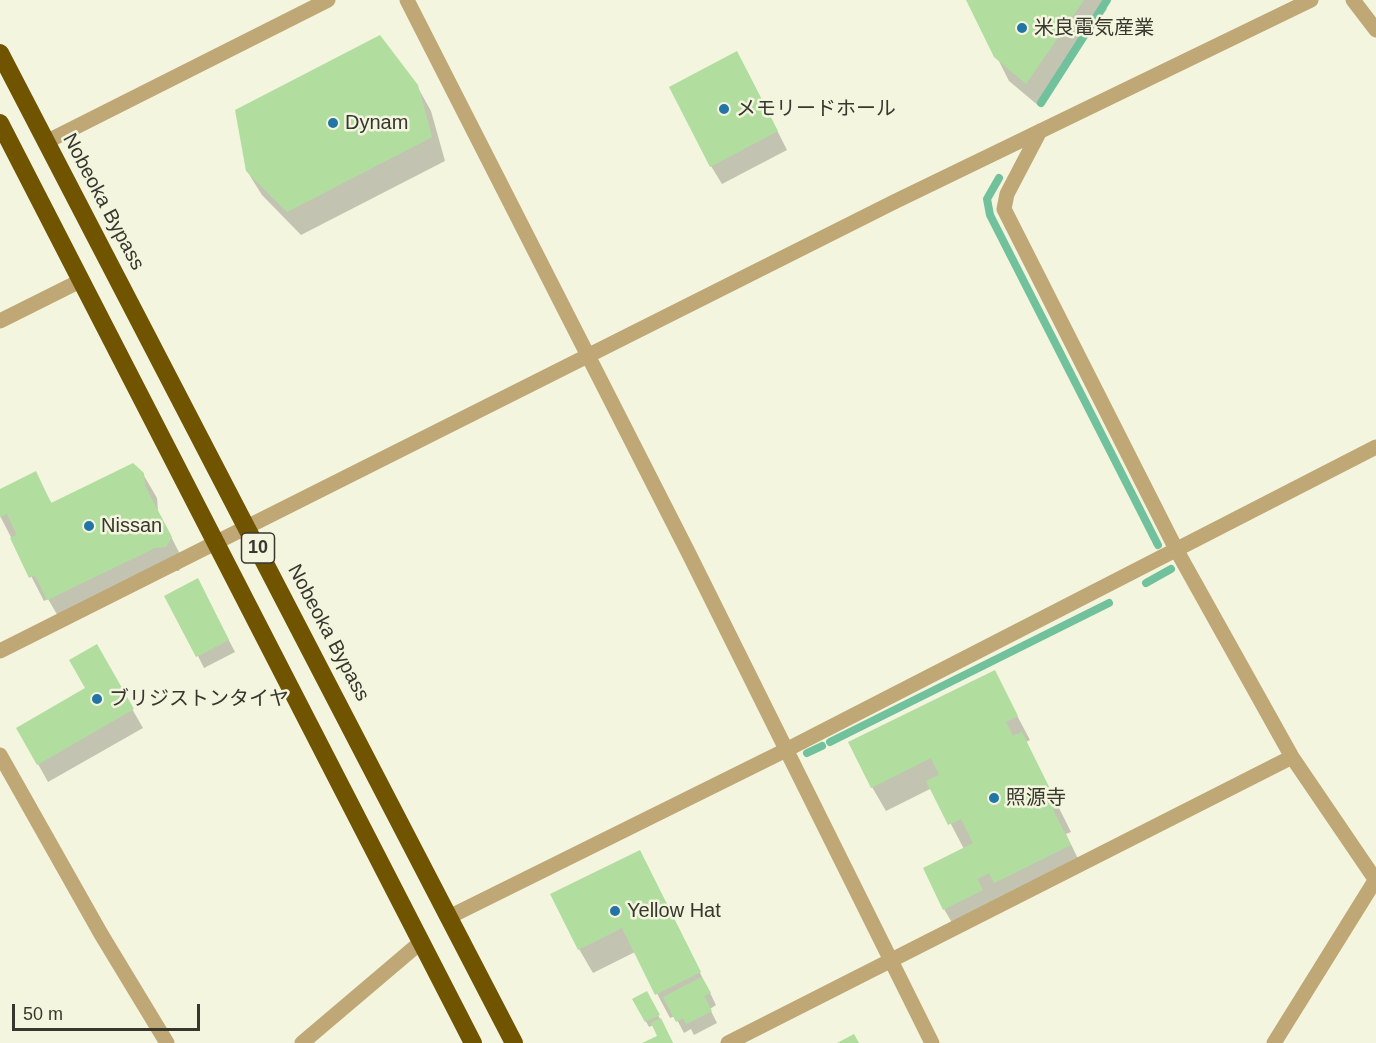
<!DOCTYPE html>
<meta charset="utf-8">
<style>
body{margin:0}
#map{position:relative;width:1376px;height:1043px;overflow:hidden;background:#f3f5de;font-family:Helvetica,sans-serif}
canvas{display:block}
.scale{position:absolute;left:12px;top:1004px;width:188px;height:27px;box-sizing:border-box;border:3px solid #37372e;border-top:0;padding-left:8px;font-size:18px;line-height:21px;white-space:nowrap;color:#37372e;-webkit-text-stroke:4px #f3f5de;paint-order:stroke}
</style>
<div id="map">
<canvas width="1376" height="1043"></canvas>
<div class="scale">50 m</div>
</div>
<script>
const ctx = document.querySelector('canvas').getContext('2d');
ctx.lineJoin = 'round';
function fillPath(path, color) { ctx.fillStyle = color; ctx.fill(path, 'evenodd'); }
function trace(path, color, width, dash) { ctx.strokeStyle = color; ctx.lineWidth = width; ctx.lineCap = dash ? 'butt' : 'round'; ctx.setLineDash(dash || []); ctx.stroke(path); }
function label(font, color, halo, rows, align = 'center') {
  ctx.font = font + ' Helvetica,"Noto Sans JP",sans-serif'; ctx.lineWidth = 5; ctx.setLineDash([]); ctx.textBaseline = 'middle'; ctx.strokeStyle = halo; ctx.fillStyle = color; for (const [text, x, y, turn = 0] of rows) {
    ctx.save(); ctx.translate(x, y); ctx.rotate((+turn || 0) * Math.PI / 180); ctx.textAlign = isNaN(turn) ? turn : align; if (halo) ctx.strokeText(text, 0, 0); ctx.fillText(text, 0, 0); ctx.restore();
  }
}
const shadow = new Path2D(`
 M968,0H1102L1107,9L1040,107L1009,81Z
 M747,71L787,150L722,184L711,166Z
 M417,86L431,111L445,161L301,235L262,195L247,171Z
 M35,473L52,504L143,474L157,498L158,511L184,562L179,571H170L62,623L48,599L44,601L0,516V490Z
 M204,592L235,652L204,668L198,656Z
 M96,646L143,728L48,782L18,728L87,689Z
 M994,672L1030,740L1026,742L1071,832L1066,834L1083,869L958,933L944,909L964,849L932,788L886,811L872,787Z
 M640,852L716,1005L710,1009L717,1023L694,1035L691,1029L684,1033L675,1016L670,1018L635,952L593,973L579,949Z
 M647,993L661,1021L673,1043H646L659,1036L654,1025L649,1027L634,999Z`);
const stream = new Path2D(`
 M1041,103L1107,0
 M999,178L987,199L990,215L1158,545
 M1146,583L1171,569
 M830,742L1109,603
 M807,753L822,746`);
const building = new Path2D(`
 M966,0H1084L1026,84L994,57Z
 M380,35L418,85L432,137L287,212L246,171L235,110Z
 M737,51L778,131L710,167L669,87Z
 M133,463L144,473L145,486L172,537L166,547L155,548L47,600L35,575L29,578L10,538L17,535L7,514L0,517V489L36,471L51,503Z
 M198,578L229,640L196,657L164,596Z
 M97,644L134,709L37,765L16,728L85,688L69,660Z
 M995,670L1018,716L1006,722L1013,736L1022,732L1059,807L1053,810L1071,845L994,883L989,873L977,879L983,890L943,910L923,868L973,843L961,819L948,825L926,781L939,775L931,758L871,788L848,742Z
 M640,850L701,972L655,995L622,928L578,950L550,894Z
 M702,977L711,993L704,996L712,1011L686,1024L683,1018L676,1022L663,997Z
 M647,991L660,1015L645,1022L632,999Z
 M661,1018L673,1043H642L657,1036L651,1023Z
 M854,1034L859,1043H837Z`);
const minor = new Path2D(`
 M407,0L689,554L932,1043
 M1353,0L1376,30
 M1040,131L1007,194L1004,209L1177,551L1292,757L1375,879
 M46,142L328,0
 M0,321L80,281
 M0,651L894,202L1311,0
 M0,755L101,934L167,1043
 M449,917L786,750L1376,447
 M302,1043L421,942
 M728,1043L1292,757
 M1274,1043L1376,879`);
const highway = new Path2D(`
 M0,53L514,1043
 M0,123L473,1043`);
const markers = [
 [1022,28,6,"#2275a5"],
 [724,109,6,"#2275a5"],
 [333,123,6,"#2275a5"],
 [89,526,6,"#2275a5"],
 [97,699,6,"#2275a5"],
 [994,798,6,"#2275a5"],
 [615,911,6,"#2275a5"]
];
const shields = [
 [258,548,33]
];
const shieldNames = [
 ["10",258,548]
];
const poiNames = [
 ["米良電気産業",1034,28],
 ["メモリードホール",736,109],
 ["Dynam",345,123],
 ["Nissan",101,526],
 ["ブリジストンタイヤ",109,699],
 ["照源寺",1006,798],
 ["Yellow Hat",627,911]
];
const streetNames = [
 ["Nobeoka Bypass",103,202,62],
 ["Nobeoka Bypass",328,633,62]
];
fillPath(shadow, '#0003');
trace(stream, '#71c29c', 8);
fillPath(building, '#b1de9f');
trace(minor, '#bfa776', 15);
trace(highway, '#715400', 18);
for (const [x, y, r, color] of markers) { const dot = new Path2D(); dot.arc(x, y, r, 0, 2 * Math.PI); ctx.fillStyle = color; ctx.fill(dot); trace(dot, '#f3f5de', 2); }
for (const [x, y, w] of shields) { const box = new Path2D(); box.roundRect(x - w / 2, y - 15, w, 30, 4.5); ctx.fillStyle = '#f3f5de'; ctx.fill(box); trace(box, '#37372e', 1.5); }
label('bold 18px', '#37372e', null, shieldNames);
label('20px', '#37372e', '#f3f5de', poiNames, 'left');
label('20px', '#37372e', '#f3f5de', streetNames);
</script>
